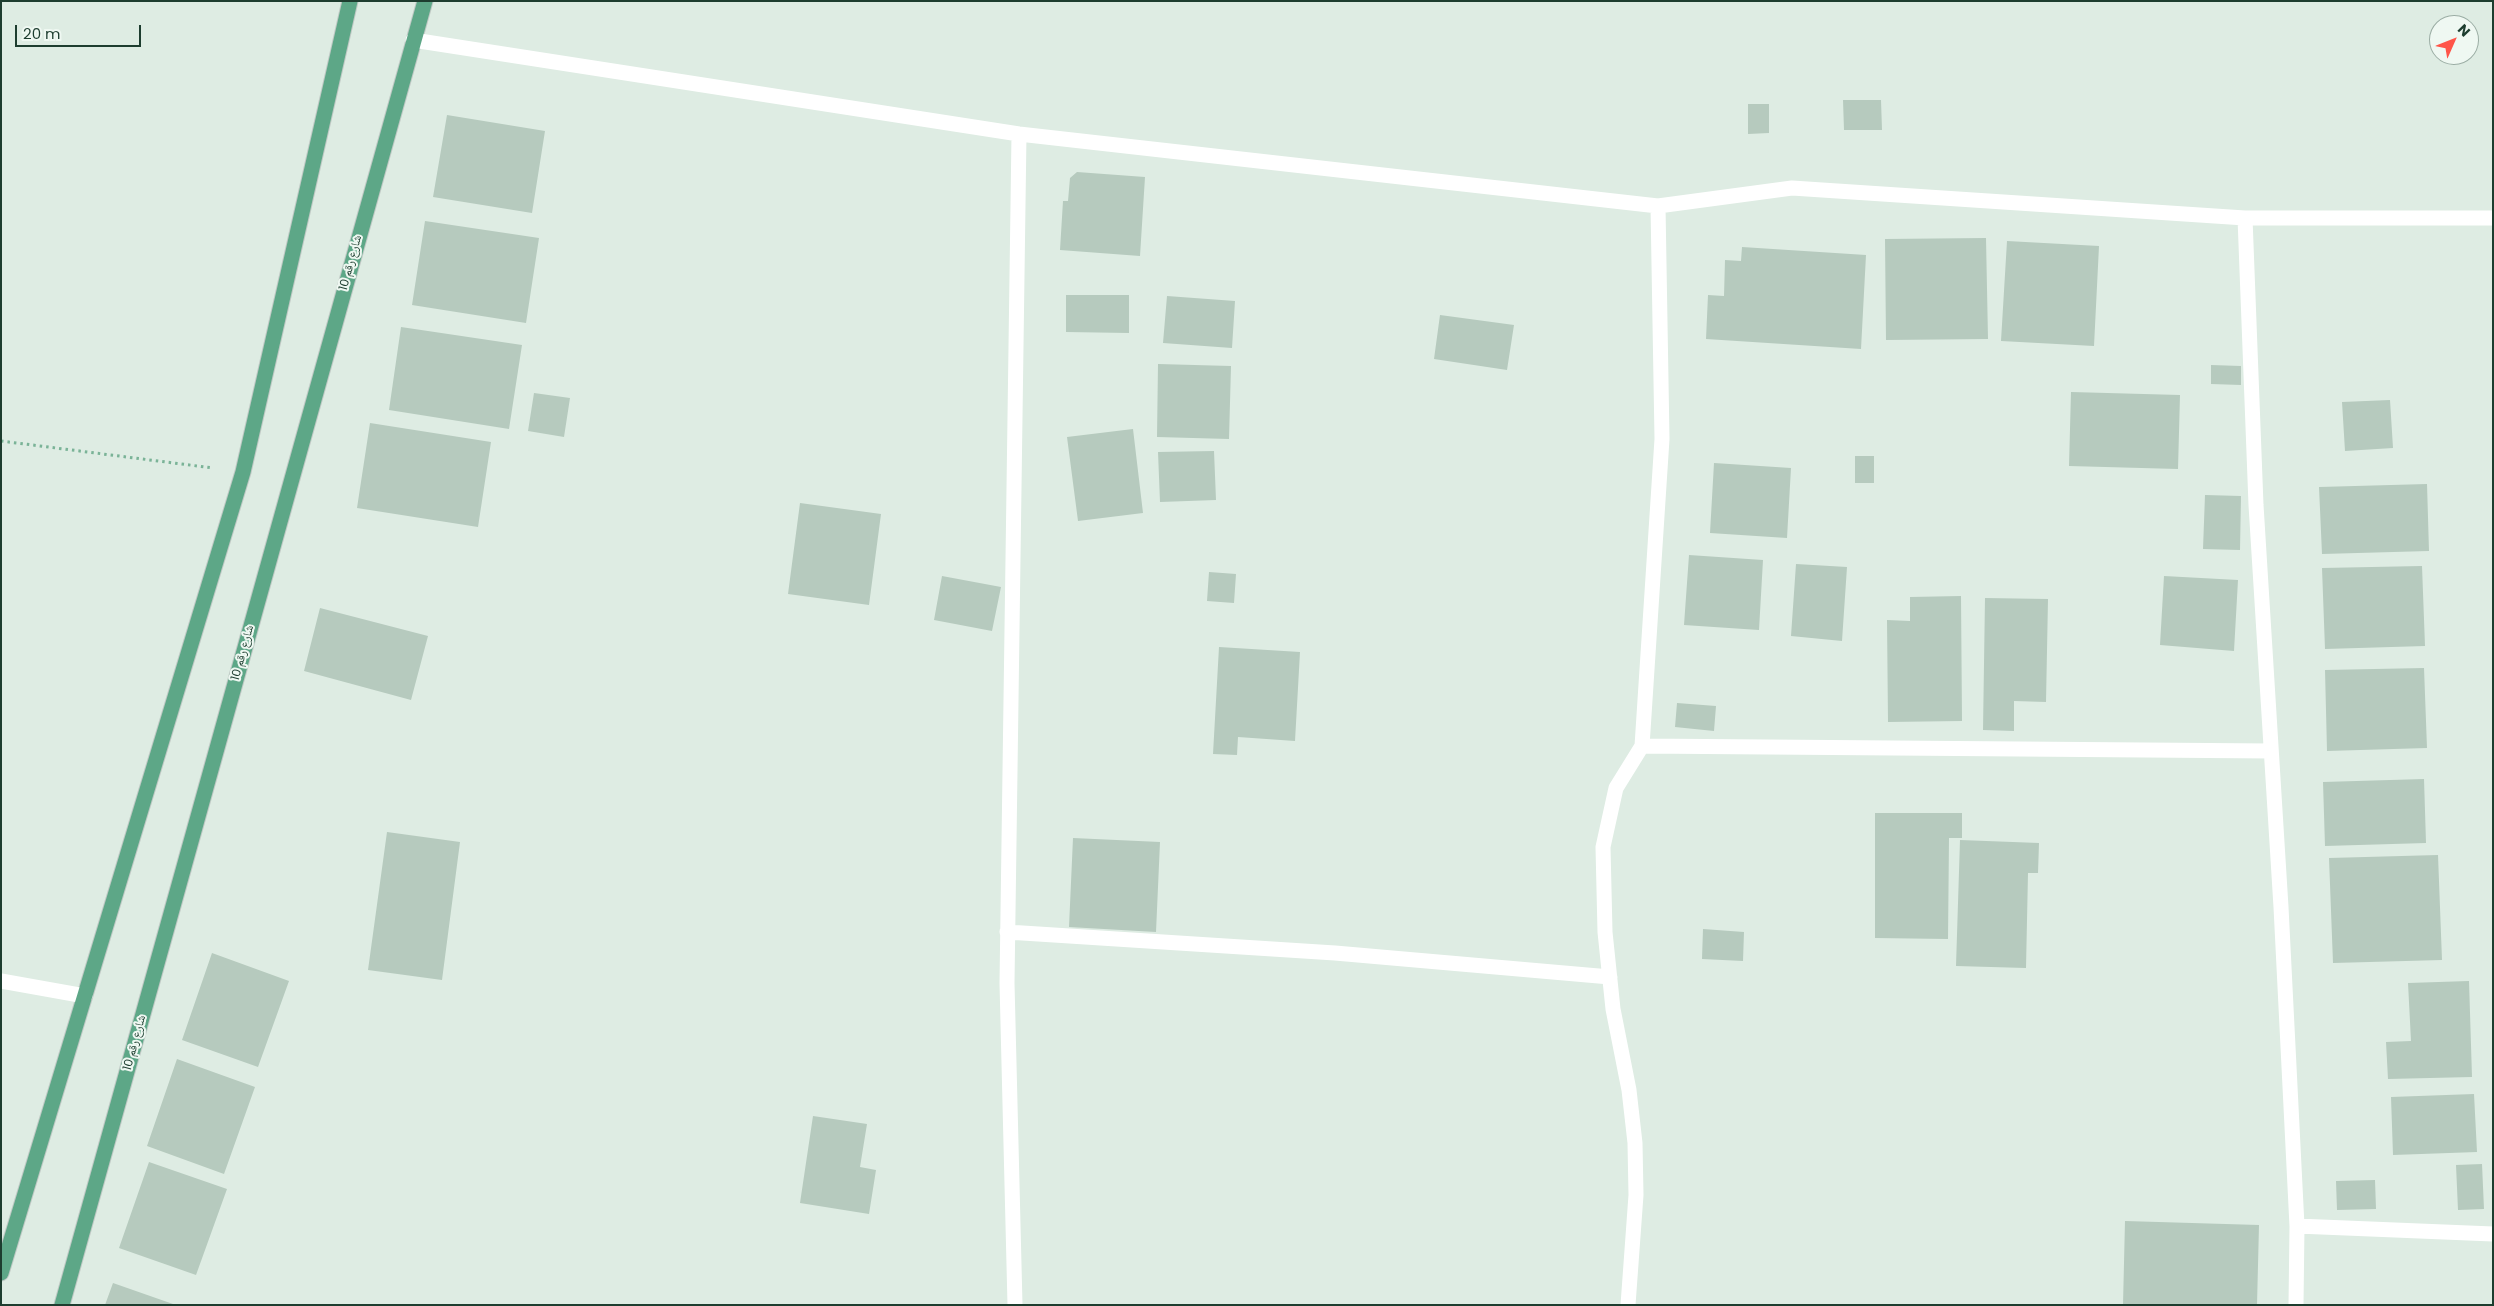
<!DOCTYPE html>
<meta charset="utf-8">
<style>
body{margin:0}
#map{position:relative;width:2494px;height:1306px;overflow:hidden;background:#deece3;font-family:Poppins,sans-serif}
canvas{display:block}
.frame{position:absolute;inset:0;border:2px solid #1d3d2f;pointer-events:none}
.north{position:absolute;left:2429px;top:15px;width:50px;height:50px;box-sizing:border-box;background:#eff8f2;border:1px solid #9bada4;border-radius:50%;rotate:46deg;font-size:14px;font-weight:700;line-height:20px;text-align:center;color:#1d3d2f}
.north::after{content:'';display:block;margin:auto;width:18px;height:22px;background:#ff5549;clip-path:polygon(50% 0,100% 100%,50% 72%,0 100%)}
.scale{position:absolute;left:15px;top:25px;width:126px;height:22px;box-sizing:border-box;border:2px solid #1d3d2f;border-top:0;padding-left:6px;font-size:15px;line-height:18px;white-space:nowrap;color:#1d3d2f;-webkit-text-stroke:4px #eff8f2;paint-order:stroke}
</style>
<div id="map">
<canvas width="2494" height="1306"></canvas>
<div class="frame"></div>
<div class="north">N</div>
<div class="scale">20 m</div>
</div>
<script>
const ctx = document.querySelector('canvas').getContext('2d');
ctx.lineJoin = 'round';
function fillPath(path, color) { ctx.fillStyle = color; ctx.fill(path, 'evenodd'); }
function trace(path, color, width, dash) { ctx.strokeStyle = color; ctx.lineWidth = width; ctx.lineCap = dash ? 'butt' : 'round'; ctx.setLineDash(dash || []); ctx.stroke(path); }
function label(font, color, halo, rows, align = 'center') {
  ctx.font = font + ' Poppins,"Noto Naskh Arabic",sans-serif'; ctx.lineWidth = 4; ctx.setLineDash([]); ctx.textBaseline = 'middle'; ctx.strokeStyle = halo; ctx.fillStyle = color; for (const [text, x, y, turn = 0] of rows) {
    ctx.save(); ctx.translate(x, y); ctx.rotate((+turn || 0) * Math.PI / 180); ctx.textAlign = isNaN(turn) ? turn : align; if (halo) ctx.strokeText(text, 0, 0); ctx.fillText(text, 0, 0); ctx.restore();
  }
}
const building = new Path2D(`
 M1843,100H1881L1882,130H1844Z
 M1748,104H1769V133L1748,134Z
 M447,115L545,131L532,213L433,197Z
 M1077,172L1145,177L1140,256L1060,250L1063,201H1068L1070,178Z
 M425,221L539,238L526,323L412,305Z
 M1986,238L1988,339L1886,340L1885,239Z
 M2007,241L2099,246L2094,346L2001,341Z
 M1742,247L1866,255L1861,349L1706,339L1708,295L1724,296L1725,260L1741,261Z
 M1066,295H1129V333L1066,332Z
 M1167,296L1235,301L1232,348L1163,343Z
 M1440,315L1514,325L1507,370L1434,359Z
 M401,327L522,345L509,429L389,410Z
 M1158,364L1231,366L1229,439L1157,437Z
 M2211,365L2241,366V385L2211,384Z
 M2071,392L2180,395L2178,469L2069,466Z
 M534,393L570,398L564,437L528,431Z
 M2390,400L2393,448L2345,451L2342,402Z
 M370,423L491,442L478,527L357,508Z
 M1133,429L1143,513L1078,521L1067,437Z
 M1214,451L1216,500L1160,502L1158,452Z
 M1855,456H1874V483H1855Z
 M1714,463L1791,468L1787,538L1710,533Z
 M2427,484L2429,551L2322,554L2319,487Z
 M2205,495L2241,496L2240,550L2203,549Z
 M800,503L881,514L869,605L788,594Z
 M1689,555L1763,560L1759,630L1684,625Z
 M1796,564L1847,567L1842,641L1791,636Z
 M2422,566L2425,646L2325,649L2322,568Z
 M1209,572L1236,574L1234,603L1207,601Z
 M942,576L1001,587L992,631L934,620Z
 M2164,576L2238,580L2234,651L2160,645Z
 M1961,596L1962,721L1888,722L1887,620L1910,621V597Z
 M1985,598L2048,599L2046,702L2014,701V731L1983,730Z
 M320,608L428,636L411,700L304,671Z
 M1219,647L1300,652L1295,741L1238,737L1237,755L1213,754Z
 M2424,668L2427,748L2327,751L2325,670Z
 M1677,703L1716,706L1714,731L1675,727Z
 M2424,779L2426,843L2325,846L2323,782Z
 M1875,813H1962V838H1949L1948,939L1875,938Z
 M387,832L460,842L442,980L368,970Z
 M1073,838L1160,842L1156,932L1069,927Z
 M1960,840L2039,843L2038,873H2028L2026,968L1956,966Z
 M2438,855L2442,960L2333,963L2329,858Z
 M1703,929L1744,932L1743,961L1702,959Z
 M212,953L289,981L258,1067L182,1040Z
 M2469,981L2472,1077L2388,1079L2386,1042L2411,1041L2408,983Z
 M177,1059L255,1087L224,1174L147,1146Z
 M2474,1094L2477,1152L2393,1155L2391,1097Z
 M813,1116L867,1124L860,1167L876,1170L869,1214L800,1203Z
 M149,1162L227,1189L196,1275L119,1248Z
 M2482,1164L2484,1209L2458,1210L2456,1165Z
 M2375,1180L2376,1209L2337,1210L2336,1181Z
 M2125,1221L2259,1225L2257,1305H2123Z
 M113,1283L173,1304V1305H105Z`);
const path = new Path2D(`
 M1,441L213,468`);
const minor = new Path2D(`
 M413,40L1019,134L1658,206L1792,188L2245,218L2256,505L2281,907L2297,1226L2296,1305
 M1658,206L1662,439L1642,746L2271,751
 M2245,218H2493
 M1007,932L1335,953L1610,977
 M1,981L85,996
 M2297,1226L2493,1234
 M1015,1305L1007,983L1019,134
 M1628,1305L1636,1195L1635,1143L1629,1090L1613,1009L1605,932L1603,847L1616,788L1642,746`);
const major = new Path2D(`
 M1,1273L243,472L350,1
 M62,1305L425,1`);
const streetNames = [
 ["شارع رقم 10",351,263,-75],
 ["شارع رقم 10",243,653,-75],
 ["شارع رقم 10",135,1043,-75]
];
fillPath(building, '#b6cabe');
trace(major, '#c0c9c5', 17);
trace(path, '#7ab397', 3, [2.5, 4]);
trace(minor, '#fff', 15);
trace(major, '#5da787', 15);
label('12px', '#1d3d2f', '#eff8f2', streetNames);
</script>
